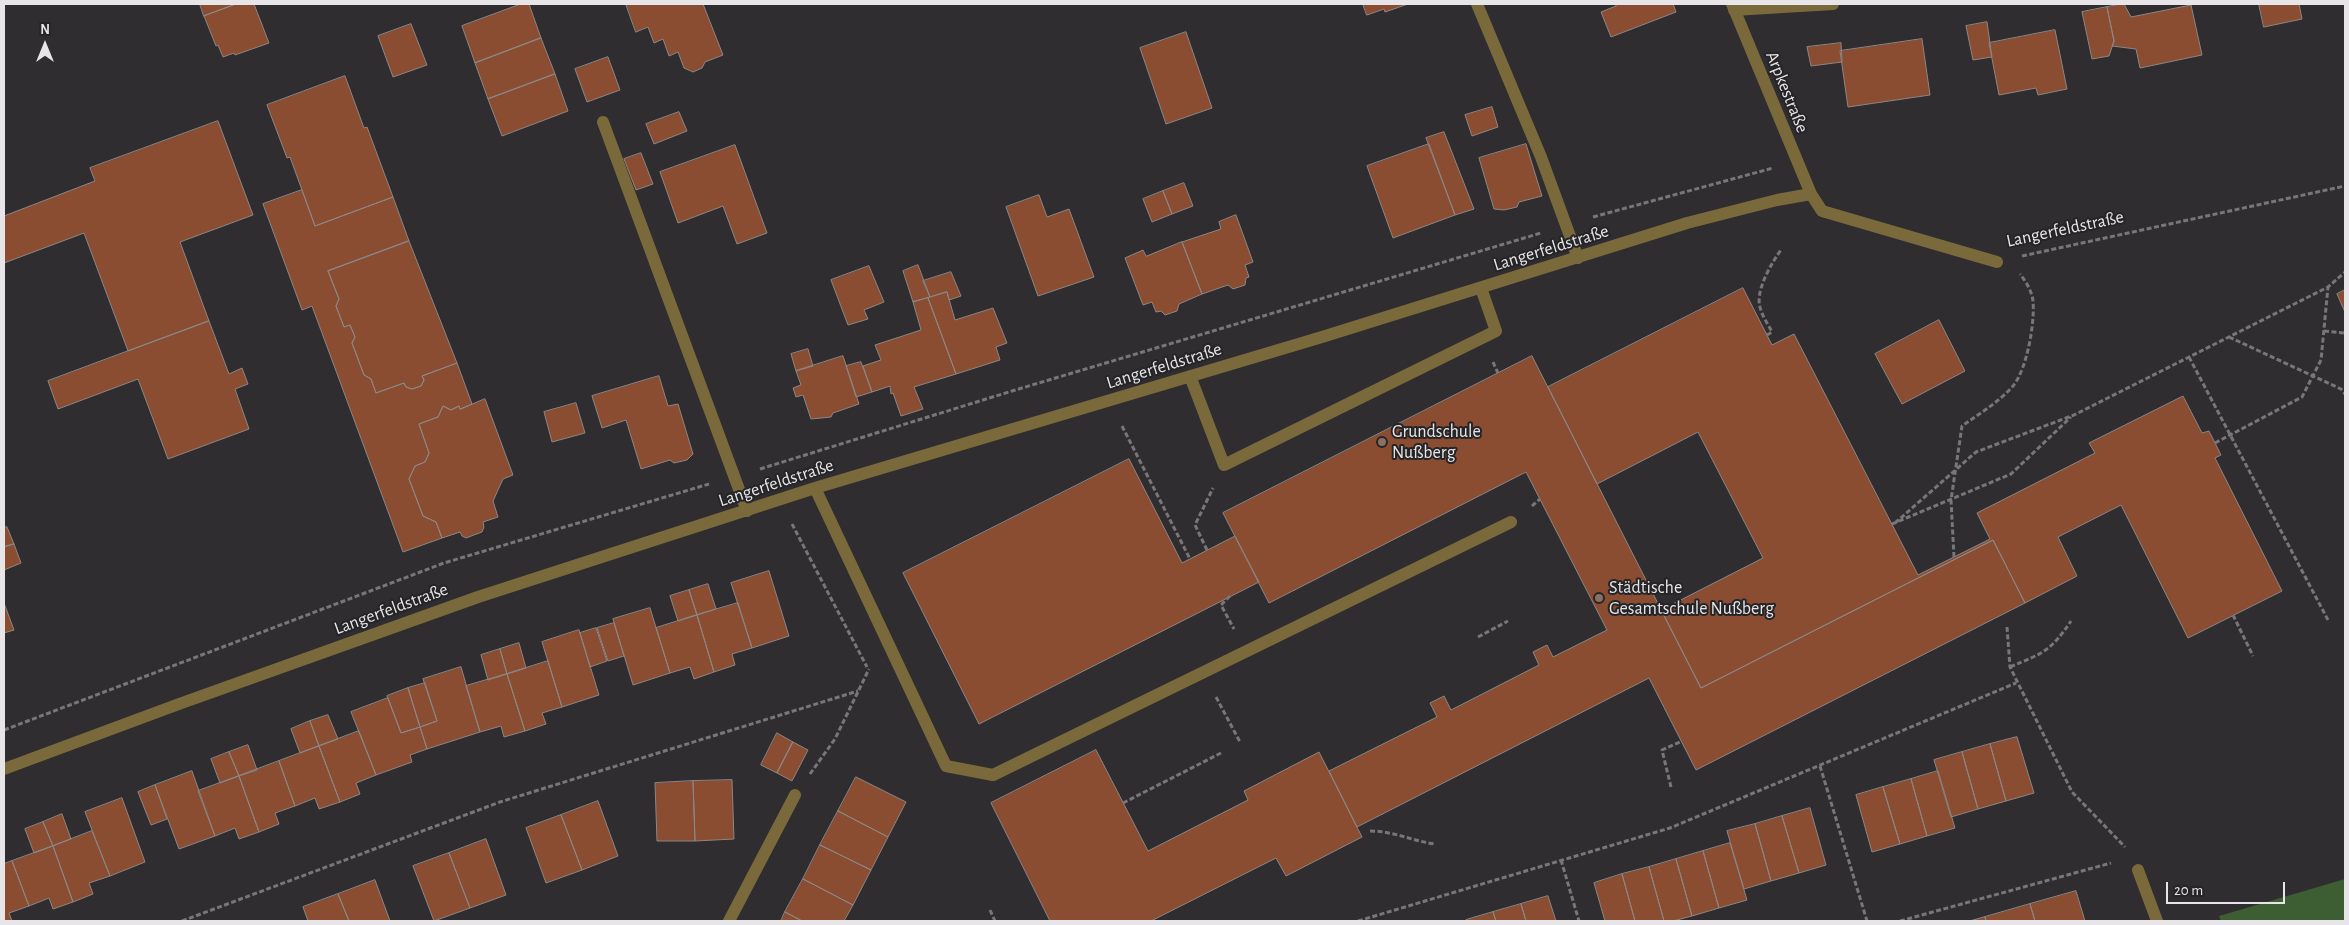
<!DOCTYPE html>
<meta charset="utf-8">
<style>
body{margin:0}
#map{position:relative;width:2349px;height:925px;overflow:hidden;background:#2f2d30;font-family:"Alegreya Sans",sans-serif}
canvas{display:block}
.frame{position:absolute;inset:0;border:5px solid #e7e5e7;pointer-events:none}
.north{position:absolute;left:20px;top:20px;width:50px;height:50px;-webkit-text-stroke:4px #252426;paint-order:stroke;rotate:0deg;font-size:14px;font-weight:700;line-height:20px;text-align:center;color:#e7e5e7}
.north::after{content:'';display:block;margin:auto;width:18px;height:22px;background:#e7e5e7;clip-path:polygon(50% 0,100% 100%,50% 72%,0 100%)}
.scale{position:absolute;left:2166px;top:882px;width:119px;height:22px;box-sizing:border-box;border:2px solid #e7e5e7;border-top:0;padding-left:6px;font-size:15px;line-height:18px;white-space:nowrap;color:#e7e5e7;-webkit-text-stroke:4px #252426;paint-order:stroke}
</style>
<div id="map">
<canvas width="2349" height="925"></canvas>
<div class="frame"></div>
<div class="north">N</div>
<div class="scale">20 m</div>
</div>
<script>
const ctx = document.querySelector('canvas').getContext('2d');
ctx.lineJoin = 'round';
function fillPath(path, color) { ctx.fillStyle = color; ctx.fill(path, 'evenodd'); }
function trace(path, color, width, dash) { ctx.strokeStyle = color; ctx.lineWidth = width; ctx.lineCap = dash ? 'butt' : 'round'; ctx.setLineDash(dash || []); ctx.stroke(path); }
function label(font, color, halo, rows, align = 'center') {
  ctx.font = font + ' "Alegreya Sans",sans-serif'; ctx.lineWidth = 4; ctx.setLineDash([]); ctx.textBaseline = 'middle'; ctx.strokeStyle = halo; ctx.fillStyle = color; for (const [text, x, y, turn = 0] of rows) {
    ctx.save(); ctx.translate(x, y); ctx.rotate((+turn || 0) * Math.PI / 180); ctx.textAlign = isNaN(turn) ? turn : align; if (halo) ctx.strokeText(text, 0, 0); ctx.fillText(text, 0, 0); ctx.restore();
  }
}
const green = new Path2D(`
 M2345,879V921H2221L2219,916Z`);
const building = new Path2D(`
 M200,4H236L204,16Z
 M236,4H254L269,43L235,55L234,53L223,57L218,45L216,46L204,16Z
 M521,4H529L541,38L475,63L462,26Z
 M626,4H703L723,55L705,62L702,68L693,72L684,68L678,52L669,56L663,39L654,43L648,27L636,32Z
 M1363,4H1408L1385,12L1384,9L1367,15Z
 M1615,4H1673L1676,12L1611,37L1601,12L1616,6Z
 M2124,4L2131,17L2191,5L2202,55L2140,68L2136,49L2112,46L2114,41L2107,7Z
 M2259,4H2299L2302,19L2264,27Z
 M2107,7L2114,41L2109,56L2092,59L2082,12Z
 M1987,22L1992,57L1973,60L1966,26Z
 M411,24L427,65L393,77L378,36Z
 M2055,30L2067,89L2038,95L2036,88L1999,95L1989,43Z
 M1186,32L1212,108L1166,124L1140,48Z
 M541,38L555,74L488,99L475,63Z
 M1922,39L1930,95L1848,107L1840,51Z
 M1841,43L1842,62L1811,66L1807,47Z
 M608,57L620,90L587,102L575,69Z
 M555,74L568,111L502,136L488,99Z
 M345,76L364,128L367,127L393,197L315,226L290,157L287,158L267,105Z
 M1492,107L1498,127L1472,136L1465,115Z
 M679,112L687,131L654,144L646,124Z
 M218,121L253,215L180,242L209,321L128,351L84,233L4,263V216L95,181L90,168Z
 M1444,132L1474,209L1455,215L1426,138Z
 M1429,144L1455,215L1393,238L1367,166Z
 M1526,144L1542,196L1519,202L1517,207L1504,210L1494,209L1479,158Z
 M735,145L767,233L737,244L723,206L678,223L660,172Z
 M641,153L653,184L636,190L624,159Z
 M1184,183L1193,206L1172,214L1163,191Z
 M302,190L315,226L393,197L409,241L328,271L339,299L336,306L344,327L350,325L355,337L352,343L364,375L371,379L376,393L404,383L406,387L412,389L421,386L424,380L422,376L457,363L472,404L460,409L459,406L451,410L443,406L438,417L419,424L429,453L425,462L415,466L409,479L423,516L436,522L442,538L403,552L312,306L302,310L263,204Z
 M1163,191L1172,214L1152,222L1143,199Z
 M1039,195L1047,217L1069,209L1094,277L1038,296L1006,207Z
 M1236,215L1253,262L1245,265L1249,277L1246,278L1245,285L1233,289L1228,285L1202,294L1182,242L1221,229L1219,222Z
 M409,241L457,363L422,376L424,380L421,386L412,389L406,387L404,383L376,393L371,379L364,375L352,343L355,337L350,325L344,327L336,306L339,299L328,271Z
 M1182,242L1202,294L1179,304L1177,311L1165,315L1161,311L1156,312L1152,302L1143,305L1125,258L1143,250L1146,256Z
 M918,265L930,297L913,302L903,271Z
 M869,266L884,302L864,310L868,319L848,325L831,280Z
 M951,272L961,296L949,300L947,292L930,297L923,281Z
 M1743,288L1772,345L1794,334L1918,575L1990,539L1977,513L2095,453L2089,443L2183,396L2202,433L2209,431L2221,455L2215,458L2282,591L2188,638L2121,505L2058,537L2077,576L2025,603L1993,540L1701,688L1661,610L1763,558L1698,432L1597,484L1548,387Z
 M2345,290V312L2337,294Z
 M947,292L955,320L993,308L1007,343L996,347L1000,360L956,374L928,298Z
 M928,298L956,374L914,387L923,409L901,416L893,393L891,394L890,386L872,392L863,366L881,360L875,345L921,330L913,302Z
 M1939,320L1965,371L1902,404L1875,354Z
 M209,321L229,374L242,368L248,384L235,389L249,429L168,459L138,379L58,409L48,381Z
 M808,349L813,366L796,371L791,354Z
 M843,356L859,404L833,413L831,417L811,419L803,395L796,397L793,388L801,385L796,371Z
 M1532,356L1701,688L1993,540L2025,603L1696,770L1649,678L1357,827L1329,771L1437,717L1430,703L1444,696L1451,710L1539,665L1533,652L1547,645L1553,657L1607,630L1526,472L1269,603L1223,513Z
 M861,362L872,392L856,397L846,366Z
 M659,376L668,406L678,404L693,454L687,460L674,463L670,460L641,469L626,420L602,428L592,396Z
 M485,399L513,475L503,479L493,501L498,517L483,522L484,527L482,532L466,538L462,536L460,532L442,538L436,522L423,516L409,479L415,466L425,462L429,453L419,424L438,417L443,406L451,410L459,406L460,409Z
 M576,403L585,433L552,442L544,412Z
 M1129,459L1182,563L1235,536L1259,582L979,724L903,573Z
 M7,527L14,544L4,547V528Z
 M14,544L21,563L4,570V547Z
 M769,571L789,636L752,648L731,583Z
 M708,584L716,609L697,615L689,590Z
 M689,590L697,615L678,621L670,596Z
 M4,603L14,630L4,633Z
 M738,603L752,648L732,654L735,665L714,672L697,615Z
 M650,608L670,673L633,685L613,619Z
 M697,615L714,672L694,679L690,667L670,673L656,628Z
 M614,623L624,656L608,661L597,628Z
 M596,628L607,661L590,667L580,633Z
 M579,630L599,695L562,707L542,642Z
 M519,643L526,668L507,674L500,649Z
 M500,649L507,674L488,680L481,655Z
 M548,661L562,707L542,713L546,724L525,731L507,674Z
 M461,667L480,732L427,749L420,727L437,721L423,679Z
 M507,674L525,731L504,737L501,726L480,732L466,686Z
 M425,683L437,721L420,727L408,688Z
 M408,688L420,727L401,733L387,696Z
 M388,698L401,733L420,727L427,749L410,755L412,762L376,775L351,712Z
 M328,715L338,739L319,746L310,721Z
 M310,721L319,746L300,753L291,729Z
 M359,731L376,775L356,783L360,794L340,802L319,746Z
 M777,733L793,742L777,773L761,765Z
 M2017,737L2034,793L2006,801L1990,744Z
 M793,742L808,750L792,781L777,773Z
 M1990,744L2006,801L1978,809L1962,752Z
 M248,745L257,770L239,776L229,752Z
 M319,746L340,802L319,809L315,798L295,806L279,761Z
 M1096,750L1148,851L1248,800L1244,791L1319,752L1362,837L1286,876L1276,858L1151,921H1050L991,803Z
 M229,752L239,776L220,783L211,759Z
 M1962,752L1978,809L1951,817L1934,760Z
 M279,761L295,806L275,813L279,824L259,832L239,776Z
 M192,771L215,836L179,849L155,785Z
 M1938,771L1955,828L1927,836L1911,779Z
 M239,776L259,832L239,839L235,828L215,836L198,791Z
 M856,777L906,802L888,837L838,811Z
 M1911,779L1927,836L1900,844L1883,787Z
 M732,780L734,839L695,841L693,781Z
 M693,781L695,841H657L655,783Z
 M155,785L167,819L151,825L138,792Z
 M1883,787L1900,844L1872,852L1856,795Z
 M122,798L145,862L110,876L85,812Z
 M598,801L618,856L582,870L561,815Z
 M1810,808L1826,865L1799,873L1782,816Z
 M838,811L888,837L871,870L820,845Z
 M62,814L71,839L53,846L43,822Z
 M561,815L582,870L546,883L526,828Z
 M1782,816L1799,873L1771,881L1755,824Z
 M43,822L53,846L34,853L25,829Z
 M1755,824L1771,881L1744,889L1727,831Z
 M92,831L110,876L89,883L93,894L73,902L53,846Z
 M486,839L506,895L470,908L449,853Z
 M1730,843L1747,900L1719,908L1703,851Z
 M820,845L871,870L853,905L803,879Z
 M53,846L73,902L53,909L49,898L29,906L12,861Z
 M1703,851L1719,908L1692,916L1676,859Z
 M449,853L470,908L434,921L413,866Z
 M1676,859L1692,916L1673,921H1664L1649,867Z
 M12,861L29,906L9,913L12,921H4V864Z
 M1649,867L1664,921H1635L1622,874Z
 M1622,874L1635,921H1605L1594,883Z
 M803,879L853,905L844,921H802L785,912Z
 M375,880L390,921H349L338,894Z
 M2076,891L2085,921H2035L2030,904Z
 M338,894L349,921H308L303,907Z
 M1548,896L1556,921H1526L1521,904Z
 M1521,904L1526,921H1496L1493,912Z
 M2030,904L2035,921H1986L1985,917Z
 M785,912L802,921H781Z
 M1493,912L1496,921H1466V920Z
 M1985,917L1986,921H1970Z`);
const path = new Path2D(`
 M1593,217L1773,168
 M2022,256L2345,186
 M2324,331L2345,333
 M1767,335L1772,332C1768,324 1762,316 1760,307C1755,291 1772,262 1781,250
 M2229,337L2341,389L2345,394
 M2189,357L2328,620
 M1493,362L1498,373
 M1122,426L1190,559
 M2215,443L2302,397L2321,360L2328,287
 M760,469L1012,391L1541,233
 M1532,506L1540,499
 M1895,523L1976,452L2074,415L2328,287L2345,272
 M792,524L867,667
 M1892,524L2011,474L2071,417
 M1207,550L1195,525L1213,488
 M1954,557L1951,500L1962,426C1979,414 1999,402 2013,386C2027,369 2035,323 2033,301C2032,291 2026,282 2020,274
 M1230,596L1221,605L1234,629
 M2233,615L2253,656
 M2007,627L2010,667L2072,792L2125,847
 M1478,637L1508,621
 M2010,667C2043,653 2050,652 2071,621
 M1216,697L1240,742
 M4,730L444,563L709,484
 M1820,766L1867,921
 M810,774L835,739L869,669
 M1671,787L1662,750L1682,741
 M1123,803L1221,753
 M1370,831C1394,831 1412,841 1435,844
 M1561,860L1579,921
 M990,910L995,921
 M182,921L500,802L858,691
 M1358,921L1670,828L2016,683
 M1900,921L2111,863`);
const minor = new Path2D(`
 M1477,4L1541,157L1578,258
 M1732,4L1811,194L1822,211L1997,262
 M1734,10L1833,4
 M603,122L747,511
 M1190,376L1224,465L1496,331L1481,288
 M815,488L946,766L993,775L1511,522
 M4,769L179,704L478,597L815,488L1322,337L1687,223L1777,200L1811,194
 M2138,870L2157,921
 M729,921L795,795`);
const markers = [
 [1382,442,5,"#8d6e63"],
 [1599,598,5,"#8d6e63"]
];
const streetNames = [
 ["Arpkestraße",1787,92,68],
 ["Langerfeldstraße",2065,229,-12],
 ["Langerfeldstraße",1551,248,-17],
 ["Langerfeldstraße",1164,366,-17],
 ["Langerfeldstraße",776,483,-18],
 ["Langerfeldstraße",391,609,-20]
];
const poiNames = [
 ["Grundschule",1392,432],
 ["Nußberg",1392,453],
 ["Städtische",1609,588],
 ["Gesamtschule Nußberg",1609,609]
];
fillPath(green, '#3d5d33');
fillPath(building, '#8a4d32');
trace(building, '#8b8785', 1);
trace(path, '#787679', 3, [5, 2.5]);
trace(minor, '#7a6a3b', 12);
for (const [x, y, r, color] of markers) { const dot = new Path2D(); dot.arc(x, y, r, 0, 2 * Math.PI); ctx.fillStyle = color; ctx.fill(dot); trace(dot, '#252426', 2); }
label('18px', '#e7e5e7', '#252426', streetNames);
label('18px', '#e7e5e7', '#252426', poiNames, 'left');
</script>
